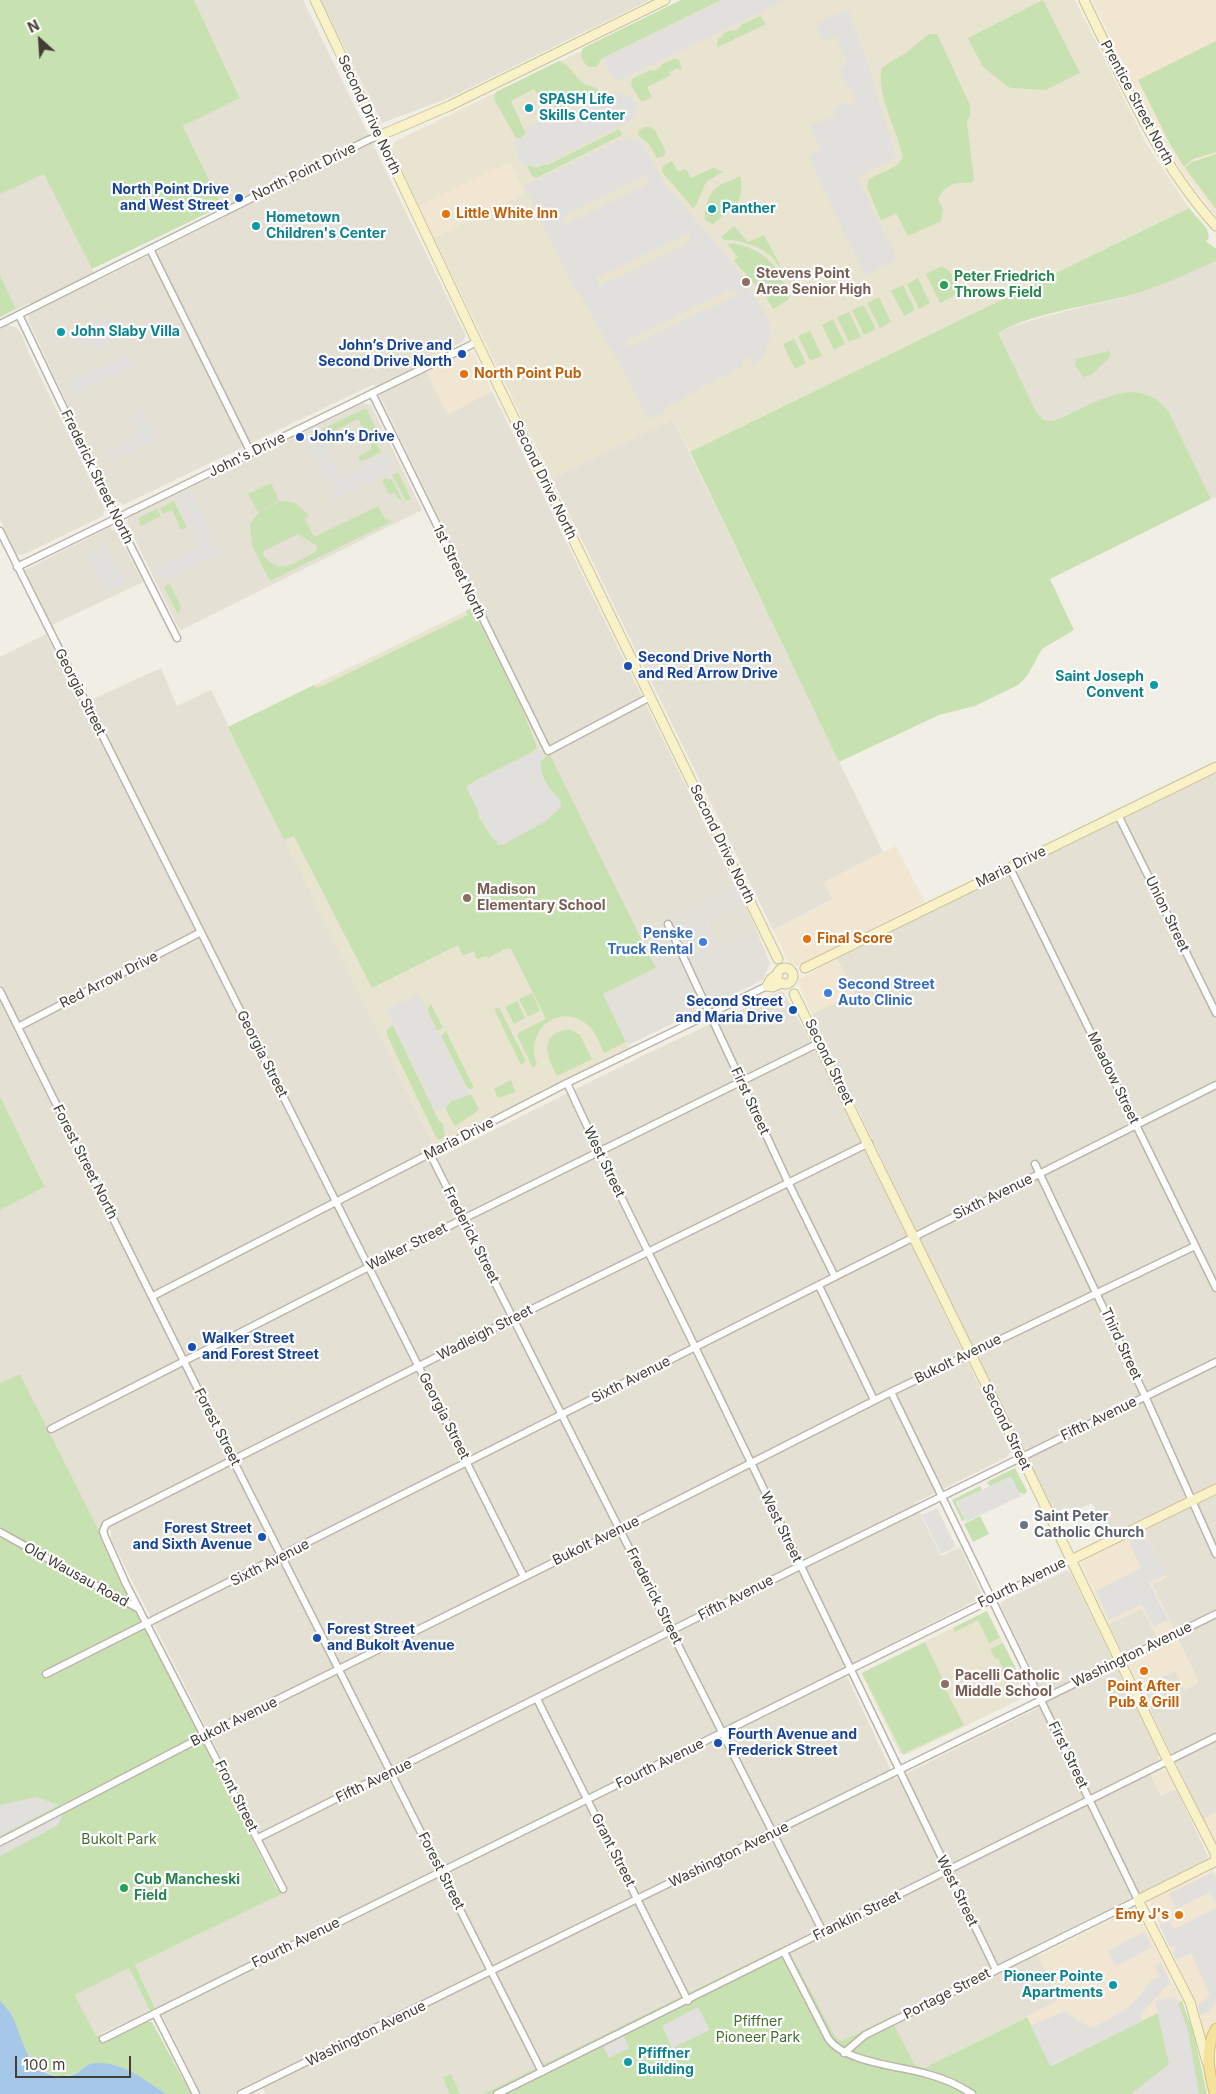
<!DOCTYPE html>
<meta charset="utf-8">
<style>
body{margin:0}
#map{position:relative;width:1216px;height:2094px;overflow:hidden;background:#f1eee5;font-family:Inter,sans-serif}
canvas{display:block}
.north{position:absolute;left:15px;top:15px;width:50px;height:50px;-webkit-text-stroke:4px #fff;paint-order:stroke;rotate:334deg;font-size:14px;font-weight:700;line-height:20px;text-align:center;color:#433e35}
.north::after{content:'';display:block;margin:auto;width:18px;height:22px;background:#433e35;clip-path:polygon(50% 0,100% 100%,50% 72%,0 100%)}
.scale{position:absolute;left:15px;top:2056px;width:116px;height:22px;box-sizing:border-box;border:2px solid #433e35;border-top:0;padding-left:6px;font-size:15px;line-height:18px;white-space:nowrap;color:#433e35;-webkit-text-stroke:4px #fff;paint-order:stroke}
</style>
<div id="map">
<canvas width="1216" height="2094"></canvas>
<div class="north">N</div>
<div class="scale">100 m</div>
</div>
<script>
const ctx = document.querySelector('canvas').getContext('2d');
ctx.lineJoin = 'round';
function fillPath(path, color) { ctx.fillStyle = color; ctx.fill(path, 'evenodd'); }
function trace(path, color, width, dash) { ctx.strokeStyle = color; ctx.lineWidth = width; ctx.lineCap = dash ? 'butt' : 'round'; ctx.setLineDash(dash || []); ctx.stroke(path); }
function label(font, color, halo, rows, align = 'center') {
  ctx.font = font + ' Inter,sans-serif'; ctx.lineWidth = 4.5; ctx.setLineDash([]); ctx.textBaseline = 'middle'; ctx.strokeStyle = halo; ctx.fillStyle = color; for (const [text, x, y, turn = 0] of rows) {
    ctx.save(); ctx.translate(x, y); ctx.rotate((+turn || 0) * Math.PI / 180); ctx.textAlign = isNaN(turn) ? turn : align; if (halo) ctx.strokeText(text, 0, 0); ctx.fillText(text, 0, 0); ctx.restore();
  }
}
const residential = new Path2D(`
 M194,0H303L466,336L462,342L422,362L447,414L492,391L735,886L639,933L549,754L552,752L374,384L123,505L111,497L28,320L29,315L34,311L30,303L16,309L0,275V194L44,173L98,281L227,216L183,126L240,97Z
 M321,0H650L449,98L382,123Z
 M1216,261V497L1211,499L1169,412L1091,404L1052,421L1043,420L1036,411L998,333L1010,327L1046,316L1125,297Z
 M6,325L16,327L22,335L28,351L105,510L103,516L27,553L20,555L17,554L0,520V327Z
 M363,403L371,405L422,510L181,630L177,625L127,523L128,518Z
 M673,419L883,852L825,882L833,899L773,930L552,479Z
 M110,527L118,534L143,582L52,625L25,570Z
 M46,634L82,704L161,668L177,706L211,690L440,1157L646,1054L781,991L784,993L833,1083L1011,1452L1005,1458L915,1503L941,1556L960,1547L981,1592V1598L843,1668L895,1779L1048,1703L1001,1607V1602L1067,1570L1071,1574L1159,1755V1760L1147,1767L1161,1796L1176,1789L1208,1856L1207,1860L1034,1946L1060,2000L924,2068L915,2065L890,2017L842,2041L836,2038L786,1945L483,2094H266L260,2082L234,2094H201L158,2007L155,2008L135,1965L286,1892L285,1890L287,1888L111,1539V1530L96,1526L20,1374L0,1383V1210L45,1187L0,1096V657Z
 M1216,771V1483L1108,1535L1092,1503L1075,1511L1066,1507L1053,1514L812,1014L854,993L837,959Z
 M744,903L756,929L718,948L706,922Z
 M1216,1495V1813L1203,1819L1139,1687L1175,1670L1199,1683L1152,1584L1167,1577L1144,1529Z
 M1142,1608L1157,1637L1126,1653L1122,1652L1109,1624Z
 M129,1968L150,2011L96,2036L75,1995Z`);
const commercial = new Path2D(`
 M1092,0H1216V216L1182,172L1156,130Z
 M510,161L525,193L434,238L419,206Z
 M468,351L474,354L492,391L448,415L427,372Z
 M896,846L925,902L797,966L789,963L773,930L833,900L824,882Z
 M837,959L854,994L812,1014L800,987L799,979Z
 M1144,1529L1167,1577L1152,1585L1199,1683L1184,1690L1175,1671L1139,1687L1129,1665L1161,1648L1157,1637L1142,1608L1109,1624L1081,1564L1087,1558Z
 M1163,1769L1167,1771L1176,1789L1161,1796L1151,1775Z
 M1216,1813V1847L1203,1819Z
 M1213,1870L1216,1872V2024L1210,2034L1206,2048L1199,2008L1152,1910L1150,1901L1152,1899Z
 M1130,1910L1136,1912L1139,1916L1182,2001L1050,2066L1027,2017L1060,2000L1038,1956Z`);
const industrial = new Path2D(`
 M735,886L744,903L706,923L718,947L756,929L770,963L763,980L628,1045L602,994L656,968L639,933Z`);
const education = new Path2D(`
 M686,0H1075L1147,145L1189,208L690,452L673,419L552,479L434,238L525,193L510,162L419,206L392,148L393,145L396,141Z
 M476,606L656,968L603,994L631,1052L437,1150L228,727Z
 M987,1611L1029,1695L906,1755L900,1754L861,1673Z`);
const green = new Path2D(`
 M0,0H194L240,98L183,126L222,206L92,269L44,174L0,194Z
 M681,0H721L603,58L596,67H589C582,62 580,56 583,48Z
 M1043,0L1080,73L1046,90L1010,88L983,67L968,38Z
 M760,16L766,24L718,47L717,44L718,39L722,37L723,34L731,30L734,31L740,28L741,25Z
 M929,34H937L970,105V115L967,122L974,180L971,183C955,182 945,184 938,199L943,209L941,221L908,236L896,213L881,221L867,187L869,179L896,166L903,158C897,128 878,101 881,69L890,62L906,53Z
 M1216,41V152L1193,159L1184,167L1169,142L1138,80Z
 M674,59L679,60L682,69L679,70L678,68L669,72L671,75L647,87L652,97L642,102L631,86L632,79L650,70L654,71L661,67L662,64Z
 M559,61C570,64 574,77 583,83C588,86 593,86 598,89L599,92L563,110L557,107L555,108L552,102L549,104L542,91L536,93L534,89L511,101L526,134L520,138H516L494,99L496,92Z
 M645,127H650L655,130L666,152L664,156L657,158L649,144L638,135L639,130Z
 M619,129L622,135L536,178L532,176L527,165H548Z
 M1216,154V209L1185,168L1192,162Z
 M672,161L678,172L686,169L691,178L715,167L717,170L724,171L706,182L696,205L693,208L662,172L663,166Z
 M738,177H741C742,191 741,202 731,213L729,211L713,224L705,220C704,207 709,190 722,184C728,181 733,181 738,177Z
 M1189,208L1207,229L1209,238L1206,241L1216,249V261C1186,274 1155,289 1123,297C1085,307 1032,313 998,333L1036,411L1043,420L1052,421C1091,408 1135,369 1169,412L1211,499L1050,579L1074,630L1042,649L1027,676L1018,685L975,706L939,715L839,762L690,452Z
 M734,226L748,242L764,235L782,269C778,266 776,261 772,257C761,246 740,239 724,240L721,237Z
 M733,243C766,251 776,264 790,294L788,300L773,309L765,295L734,261L738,257L727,244Z
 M942,266C953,272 959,282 956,295L940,303L926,274Z
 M0,275L16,309L0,317Z
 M918,278L930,303L919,309L907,284Z
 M903,285L915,310L904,316L891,291Z
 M879,297L891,322L880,328L867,303Z
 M864,305L876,329L864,335L852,310Z
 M849,312L861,337L849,342L837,317Z
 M833,319L845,344L834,350L822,325Z
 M810,331L822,356L810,361L798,336Z
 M794,339L806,363L795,369L783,344Z
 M1109,351L1111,354L1110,357L1091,375L1083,377L1075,365L1076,359Z
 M366,408L378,433L368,438L358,419L330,433L335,444L332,445L322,429Z
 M374,439L381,452L361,462L358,457L372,449L370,441Z
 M398,472L411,499L406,501L392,475Z
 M387,478L389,480L392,479L402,500L398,499L395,492L389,495L382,480Z
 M271,483L279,501L258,512L248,494Z
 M174,501L187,527L181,530L172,510L163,514L160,508Z
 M281,501L295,503L309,515L305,519L314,537L378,506L385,519L393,521L270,581L252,546L250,524L259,512ZM298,534L317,546L316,552C297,559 283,579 264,556L263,551Z
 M157,509L161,516L141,526L138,518Z
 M170,584L181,607L180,611L177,613L164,587Z
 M472,608L522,709L537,747L531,753L475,781L479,817L492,838L504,844L523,832L560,800C549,789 541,778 540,762L549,753L656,968L603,994L626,1042L604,1053C600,1044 596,1033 589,1026C561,1000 523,1030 537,1064L533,1068L518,1037V1033L546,1019L511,949L507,948L488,958L486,956L477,959L474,951L463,956L458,945L372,988L294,836L284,840L228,727L314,685L316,688L322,686L468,615L466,611Z
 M532,993L540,1011L528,1017L519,999Z
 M517,1001L525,1018L514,1024L505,1007Z
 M431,1004L443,1028L437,1031L428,1012V1008Z
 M499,1007L525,1059V1062L521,1065L494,1009Z
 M393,1025L439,1121L443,1124L445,1136L440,1140L436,1137L387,1035V1030Z
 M569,1029L580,1035L592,1059L557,1076C550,1061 540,1046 555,1033Z
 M446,1031L474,1088L470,1089L466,1086L441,1036Z
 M511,1080L515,1092L498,1098L494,1089Z
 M467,1095H472L479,1110L455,1126L447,1112L446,1107L452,1100L453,1101Z
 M0,1096L45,1187L0,1210Z
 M20,1374L96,1525L99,1528L103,1543L276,1887L279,1891L285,1890L286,1892L135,1965L155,2008L150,2011L129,1968L75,1995L96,2036L100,2035L105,2042L147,2022H152L191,2094H166L144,2079L78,2072C51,2085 32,2064 21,2041C16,2032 15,2021 10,2012C7,2008 3,2004 0,2000V1383Z
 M1015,1468L1027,1491L1025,1494L988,1485L987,1482Z
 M980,1486L982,1490L956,1502L965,1520L962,1521L952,1500Z
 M980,1516L989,1534L973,1542L964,1524Z
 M987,1611L1000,1638L989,1643L978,1620L955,1632L953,1628Z
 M925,1642L943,1680L941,1681L964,1725L903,1754L862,1673Z
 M1003,1643L1016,1669L999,1678L996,1672L1003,1668L998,1658L995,1659L990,1649Z
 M786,1945L836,2038L842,2041L890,2017L915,2065L924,2068L1027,2017L1051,2066L1182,2001L1194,2035L1207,2094H483Z
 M451,2074L460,2094H450L443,2078Z`);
const parking = new Path2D(`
 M723,0H786L616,82L610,73L604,58Z
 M848,9L868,64L896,158L857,177L897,259L865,275L808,156L821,149L810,127L835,115L833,109L847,102L850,106L857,102L838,69L848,63L835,37L825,42L816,24Z
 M620,92L631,97L634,103L636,110L631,121L541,166L536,168L521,163L513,142L529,134L524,129L557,113L564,117L614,93Z
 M631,138L641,141L663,182L731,261L768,318L771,333L766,351L754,367L750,357L740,360L743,366L664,408V412L648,419L625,373L579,293L577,294L524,186L619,140ZM647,175L650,183L566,224L563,216ZM689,233L692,241L599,286L596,278ZM734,288L737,295L628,347L626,341Z
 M108,315L117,332L112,335L113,341L97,349L94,345L88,348L81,345L76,335L96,325L94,319Z
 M127,355L131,362L128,364L131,368L76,395L69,378L75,375L76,378Z
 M141,408L156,439L113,460L108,449L137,435L128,415Z
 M319,430L342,477L388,454L392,462L385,466L388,473L333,501L329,493L335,489L331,481L326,483L304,438Z
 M192,492L215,537L209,540L213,549L221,546L225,554L220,557L219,555L168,580L165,574L158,577L154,569L200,546L178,499Z
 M106,546L126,583L107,593L87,556Z
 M537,747L544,756L540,762L542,776L552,792L560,800L561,807L546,821L504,844L497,845V841L492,838L466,787L475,781L531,753Z
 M419,994L469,1095L453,1101L451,1100L446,1107L435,1112L387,1010Z
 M1011,1476L1021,1496L966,1522L957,1502Z
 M937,1508L956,1547L941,1554L922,1515Z
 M1146,1534L1166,1575L1149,1583L1168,1620L1153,1627L1142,1604L1109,1620L1096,1591L1141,1568L1129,1542Z
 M36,1797L59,1805L0,1836V1805Z
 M64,1812L58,1825L0,1856V1845Z
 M1213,1872L1216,1878V1903L1210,1892L1176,1909L1169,1894Z
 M1216,1908V2002L1208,2012L1200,2015L1198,2005L1209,1997L1210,1995L1191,1953L1177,1960L1172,1952L1176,1951L1173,1946L1170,1947L1159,1925L1169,1920L1174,1929Z
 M1144,1932L1152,1947L1116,1966L1108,1951Z
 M1160,1962L1170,1982L1140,2015L1142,2021L1050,2066L1031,2026L1064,2011L1082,2023L1091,2027L1096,2026L1123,2011L1136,2000L1151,1981L1159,1976L1155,1965Z
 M1176,1997L1188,2030L1199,2094H1131L1169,2064L1155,2001Z
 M698,2007L710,2030L672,2048L662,2026Z
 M624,2036L629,2048L609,2058L603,2047Z`);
const water = new Path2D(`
 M0,2000C3,2004 7,2008 10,2012C21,2031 22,2053 40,2069C50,2077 66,2079 77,2073C84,2068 88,2063 97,2063C122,2062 146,2080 166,2094H0Z`);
const street = new Path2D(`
 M150,249L251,453
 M19,315L113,511L177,638
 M0,324L368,140L379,136
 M372,393L548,751L650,697
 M0,531L524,1577
 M17,567L477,342
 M1118,815L1216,1013
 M1010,868L1216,1288
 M668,924L788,1182L835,1277
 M0,991L233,1460L542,2072
 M18,1027L201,932
 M567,1083C613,1184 664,1282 712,1382C806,1578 901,1774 996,1970
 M430,1154L823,1932
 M1035,1164L1145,1396L1216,1554
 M819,1286L874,1400
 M153,1296L567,1083L767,986
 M51,1429L463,1219L819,1043
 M0,1532L139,1609
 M46,1674L1216,1085
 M537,1699L688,2001
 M258,1838L806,1563L1216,1362
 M0,1842L204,1736L621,1529L891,1392L1195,1246
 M283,1889L126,1584L105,1537L103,1531L106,1524L514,1318L869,1143
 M784,1952L828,2038C843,2062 900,2066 927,2074C942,2078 959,2085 972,2094
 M155,2013L196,2094
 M103,2039L1071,1560
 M844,2053L865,2035L1138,1900L891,1392
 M241,2094L1216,1614
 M497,2094L1216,1737`);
const secondary = new Path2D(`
 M315,0L477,342L778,959
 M1084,0C1122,78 1157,161 1216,226
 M379,136L449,106L665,0
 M805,968L1216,767
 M777 976a8 8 0 1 1 16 0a8 8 0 1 1-16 0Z
 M778,974L771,979L767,986L773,987L782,983
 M794,994L1025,1464L1168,1761L1215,1853L1216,1860
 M1071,1560L1216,1489
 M1207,2062L1190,2002L1138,1900L1216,1861`);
const primary = new Path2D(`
 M1215,2094C1209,2072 1204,2050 1216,2029`);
const markers = [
 [529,108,5,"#0f9aa8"],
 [239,198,5,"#1a4fb4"],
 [712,209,5,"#0f9aa8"],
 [446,214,5,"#e8710a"],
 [256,226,5,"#0f9aa8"],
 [746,282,5,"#8d6e63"],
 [944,285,5,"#2e9e5b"],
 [61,332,5,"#0f9aa8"],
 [462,354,5,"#1a4fb4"],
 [464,374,5,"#e8710a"],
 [300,437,5,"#1a4fb4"],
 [628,666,5,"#1a4fb4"],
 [1154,685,5,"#0f9aa8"],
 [467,898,5,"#8d6e63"],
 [807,939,5,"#e8710a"],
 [703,942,5,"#3f7fe0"],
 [828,993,5,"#3f7fe0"],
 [793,1010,5,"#1a4fb4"],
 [192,1347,5,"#1a4fb4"],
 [1024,1525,5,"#6b7280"],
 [262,1537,5,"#1a4fb4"],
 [317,1638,5,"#1a4fb4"],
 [1144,1671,5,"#e8710a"],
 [945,1684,5,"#8d6e63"],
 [718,1743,5,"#1a4fb4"],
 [124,1888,5,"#2e9e5b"],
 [1179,1915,5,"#e8710a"],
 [1113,1985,5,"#0f9aa8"],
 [628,2062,5,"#0f9aa8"]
];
const cultureNames = [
 ["SPASH Life",539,100],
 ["Skills Center",539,116],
 ["Panther",722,209],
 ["Hometown",266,218],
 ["Children's Center",266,234],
 ["John Slaby Villa",71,332],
 ["Saint Joseph",1144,677,"right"],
 ["Convent",1144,693,"right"],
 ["Pioneer Pointe",1103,1977,"right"],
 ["Apartments",1103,1993,"right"],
 ["Pfiffner",638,2054],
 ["Building",638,2070]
];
const streetNames = [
 ["Prentice Street North",1137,103,62],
 ["Second Drive North",369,115,65],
 ["North Point Drive",304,172,-26],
 ["John's Drive",247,455,-26],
 ["Frederick Street North",97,477,64],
 ["Second Drive North",544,480,64],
 ["1st Street North",459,572,64],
 ["Georgia Street",80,692,63],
 ["Second Drive North",722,844,64],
 ["Maria Drive",1011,867,-26],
 ["Union Street",1167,914,64],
 ["Red Arrow Drive",109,980,-27],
 ["Georgia Street",262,1054,63],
 ["Second Street",829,1062,64],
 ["Meadow Street",1113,1078,64],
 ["First Street",750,1101,65],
 ["Maria Drive",459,1139,-27],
 ["Forest Street North",85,1162,63],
 ["West Street",604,1162,64],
 ["Sixth Avenue",993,1197,-26],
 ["Frederick Street",471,1235,63],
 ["Walker Street",407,1247,-27],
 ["Wadleigh Street",485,1333,-27],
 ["Third Street",1121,1344,65],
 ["Bukolt Avenue",958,1359,-26],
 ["Sixth Avenue",631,1380,-27],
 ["Georgia Street",444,1416,63],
 ["Fifth Avenue",1099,1419,-26],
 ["Forest Street",217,1427,63],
 ["Second Street",1006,1427,64],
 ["West Street",781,1527,64],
 ["Bukolt Avenue",596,1541,-26],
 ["Sixth Avenue",270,1563,-27],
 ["Old Wausau Road",76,1575,29],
 ["Fourth Avenue",1022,1583,-26],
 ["Frederick Street",654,1596,63],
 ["Fifth Avenue",736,1598,-27],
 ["Washington Avenue",1132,1655,-26],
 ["Bukolt Avenue",234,1722,-26],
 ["First Street",1068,1755,64],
 ["Fourth Avenue",660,1764,-26],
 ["Fifth Avenue",374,1781,-26],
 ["Front Street",236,1796,63],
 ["Grant Street",613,1850,63],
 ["Washington Avenue",729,1855,-26],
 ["Forest Street",441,1871,63],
 ["West Street",957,1891,64],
 ["Franklin Street",857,1916,-26],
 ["Fourth Avenue",296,1943,-26],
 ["Portage Street",947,1994,-27],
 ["Washington Avenue",366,2034,-26]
];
const transitNames = [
 ["North Point Drive",229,190,"right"],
 ["and West Street",229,206,"right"],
 ["John’s Drive and",452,346,"right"],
 ["Second Drive North",452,362,"right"],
 ["John’s Drive",310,437],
 ["Second Drive North",638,658],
 ["and Red Arrow Drive",638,674],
 ["Second Street",783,1002,"right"],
 ["and Maria Drive",783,1018,"right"],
 ["Walker Street",202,1339],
 ["and Forest Street",202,1355],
 ["Forest Street",252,1529,"right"],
 ["and Sixth Avenue",252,1545,"right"],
 ["Forest Street",327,1630],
 ["and Bukolt Avenue",327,1646],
 ["Fourth Avenue and",728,1735],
 ["Frederick Street",728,1751]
];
const foodNames = [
 ["Little White Inn",456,214],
 ["North Point Pub",474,374],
 ["Final Score",817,939],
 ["Point After",1144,1687,"center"],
 ["Pub & Grill",1144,1703,"center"],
 ["Emy J's",1169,1915,"right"]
];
const educationNames = [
 ["Stevens Point",756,274],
 ["Area Senior High",756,290],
 ["Madison",477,890],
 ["Elementary School",477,906],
 ["Pacelli Catholic",955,1676],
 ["Middle School",955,1692]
];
const leisureNames = [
 ["Peter Friedrich",954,277],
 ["Throws Field",954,293],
 ["Cub Mancheski",134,1880],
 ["Field",134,1896]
];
const shopNames = [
 ["Penske",693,934],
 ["Truck Rental",693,950],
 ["Second Street",838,985,"left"],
 ["Auto Clinic",838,1001,"left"]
];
const worshipNames = [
 ["Saint Peter",1034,1517],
 ["Catholic Church",1034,1533]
];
const parkNames = [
 ["Bukolt Park",119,1840],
 ["Pfiffner",758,2022],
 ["Pioneer Park",758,2038]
];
fillPath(residential, '#e4e0d4');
fillPath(commercial, '#f1e6d2');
fillPath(industrial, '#e3e0da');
fillPath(education, '#e9e4d0');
fillPath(green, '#c8e1b1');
fillPath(parking, '#e2e0dd');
fillPath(water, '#a6c8e8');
trace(street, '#bbb6a9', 9);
trace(secondary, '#ccc298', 11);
trace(primary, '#d7c06d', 12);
trace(street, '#fff', 6);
trace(secondary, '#f9f1c7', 9);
trace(primary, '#f4e29b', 10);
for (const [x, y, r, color] of markers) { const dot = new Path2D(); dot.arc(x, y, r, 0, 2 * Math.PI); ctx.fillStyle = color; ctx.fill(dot); trace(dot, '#fff', 2); }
label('bold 14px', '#0d838f', '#fff', cultureNames, 'left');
label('14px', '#433e35', '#fff', streetNames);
label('bold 14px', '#164399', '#fff', transitNames, 'left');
label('bold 14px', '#c56008', '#fff', foodNames, 'left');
label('bold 14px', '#785e54', '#fff', educationNames, 'left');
label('bold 14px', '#27864d', '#fff', leisureNames, 'left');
label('bold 14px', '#366cbe', '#fff', shopNames, 'right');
label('bold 14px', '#5b616d', '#fff', worshipNames, 'left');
label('14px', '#426e2f', '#fff', parkNames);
</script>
